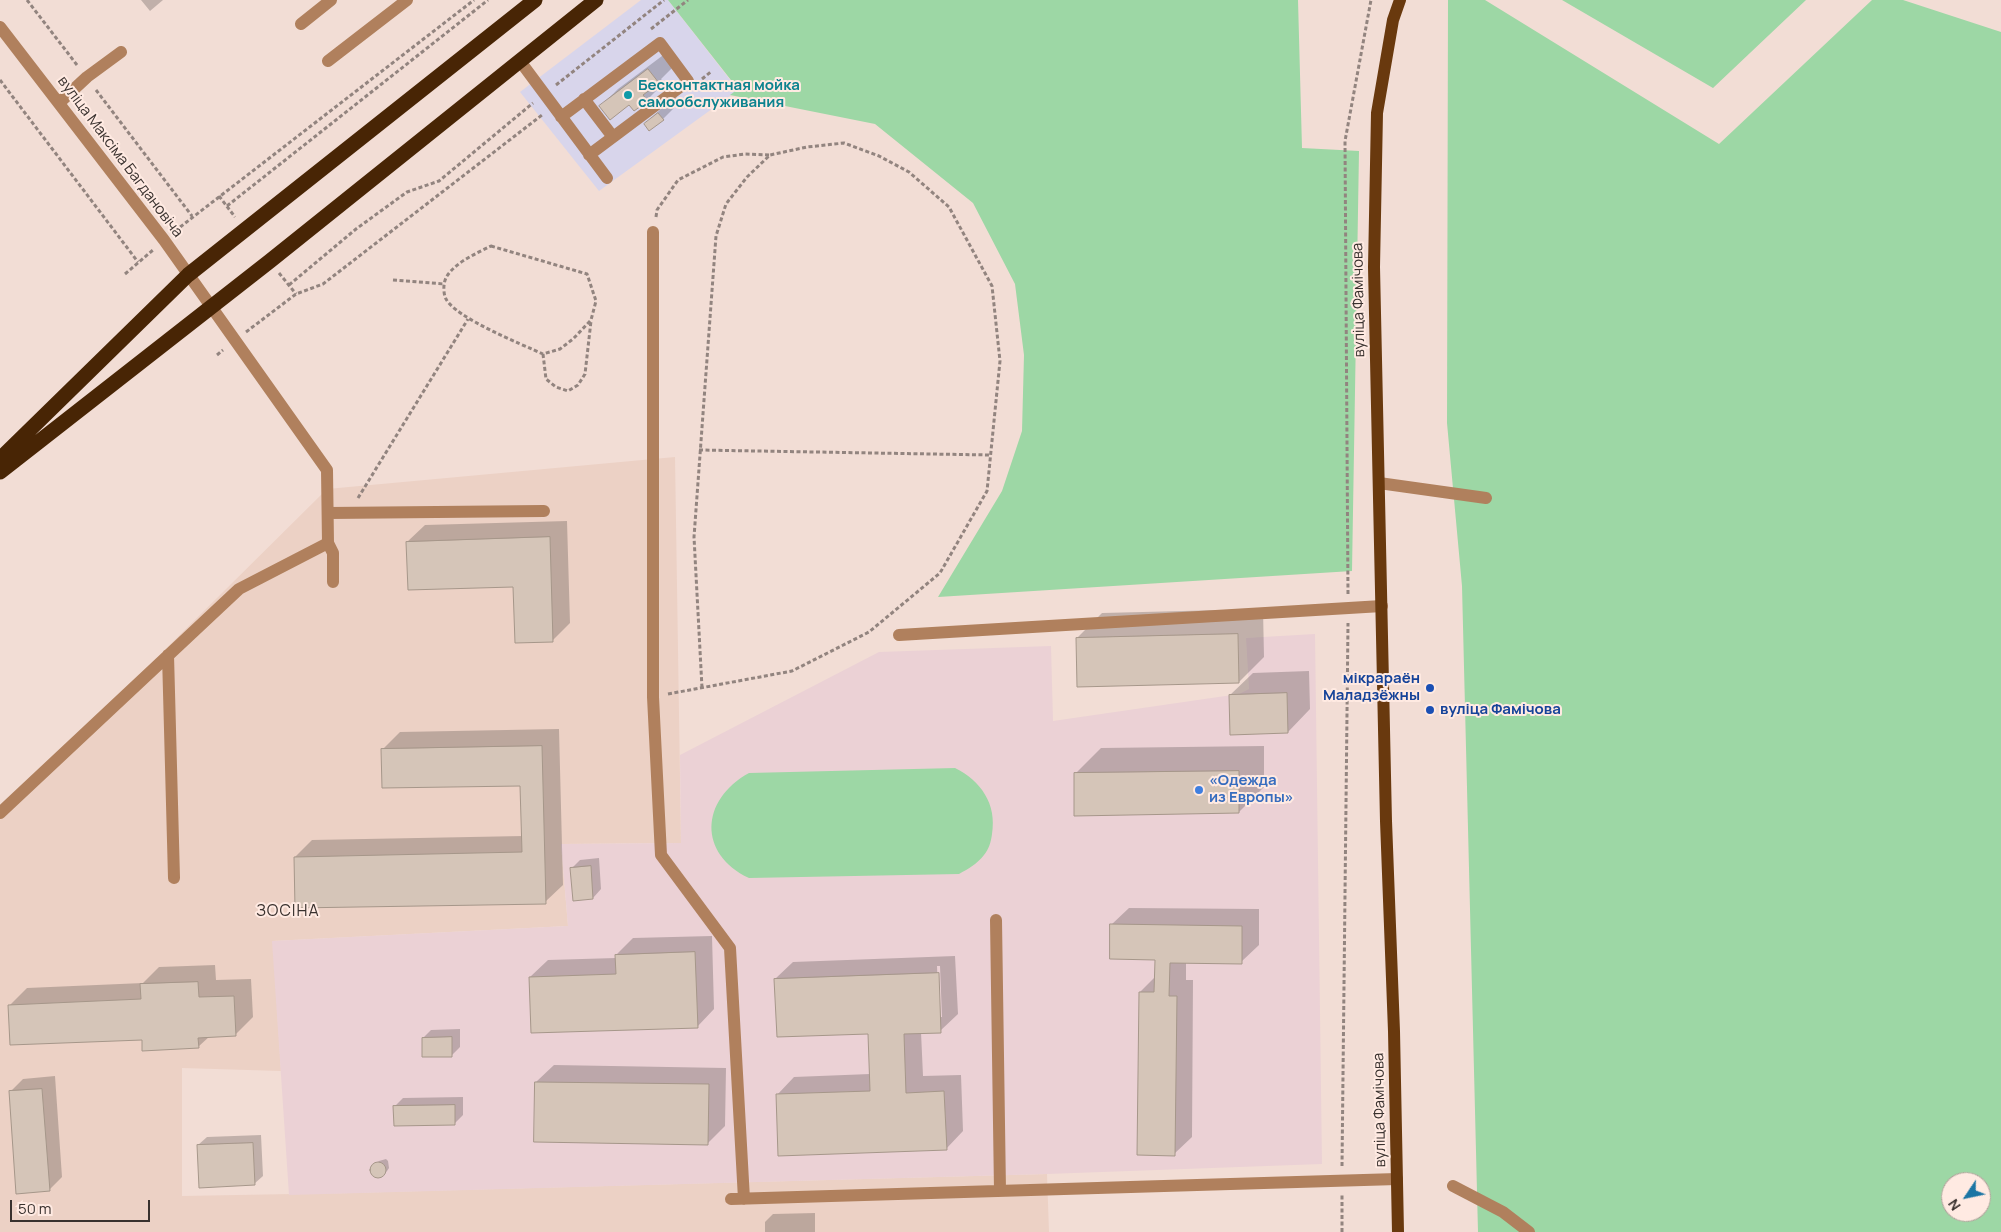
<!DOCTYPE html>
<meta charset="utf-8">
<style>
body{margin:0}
#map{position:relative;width:2001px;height:1232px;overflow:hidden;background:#f2ddd5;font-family:Manrope,sans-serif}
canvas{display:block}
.north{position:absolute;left:1941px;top:1172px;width:50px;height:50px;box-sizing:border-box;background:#ffeae2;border:1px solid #b0a09a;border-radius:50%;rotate:236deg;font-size:14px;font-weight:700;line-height:20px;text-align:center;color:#39312e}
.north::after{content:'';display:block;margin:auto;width:18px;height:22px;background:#1b75a4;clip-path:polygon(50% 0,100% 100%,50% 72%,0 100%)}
.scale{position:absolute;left:10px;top:1200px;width:140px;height:22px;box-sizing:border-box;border:2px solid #39312e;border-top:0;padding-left:6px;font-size:15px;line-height:18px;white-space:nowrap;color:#39312e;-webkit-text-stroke:4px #ffeae2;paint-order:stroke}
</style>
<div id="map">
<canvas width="2001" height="1232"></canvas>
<div class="north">N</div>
<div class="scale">50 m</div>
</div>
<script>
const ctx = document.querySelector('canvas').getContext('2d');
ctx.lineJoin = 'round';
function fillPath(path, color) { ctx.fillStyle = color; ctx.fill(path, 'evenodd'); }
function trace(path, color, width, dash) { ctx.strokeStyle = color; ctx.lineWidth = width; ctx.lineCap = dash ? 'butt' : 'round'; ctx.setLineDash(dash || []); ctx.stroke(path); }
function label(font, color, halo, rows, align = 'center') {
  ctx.font = font + ' Manrope,sans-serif'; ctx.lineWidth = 4; ctx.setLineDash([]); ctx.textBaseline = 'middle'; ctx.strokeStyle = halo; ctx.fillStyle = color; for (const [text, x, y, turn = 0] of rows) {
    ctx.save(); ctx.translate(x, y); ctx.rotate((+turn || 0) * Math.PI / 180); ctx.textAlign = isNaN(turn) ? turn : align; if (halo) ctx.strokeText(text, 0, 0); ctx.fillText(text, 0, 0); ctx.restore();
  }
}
const commercial = new Path2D(`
 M641,0H668L738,90L599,191L520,92Z`);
const built = new Path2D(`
 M675,457L681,843L561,844L568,926L273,941L281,1071L182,1068V1196L348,1193L1047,1174L1049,1232H0V813L327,489Z`);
const education = new Path2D(`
 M1315,634L1322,1164L1047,1174L289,1195L272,941L568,926L561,844L681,843L680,755L879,652L1051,646L1053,721L1239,694L1249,689L1246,638Z`);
const green = new Path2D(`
 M668,0H1298L1302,148L1359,151L1352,571L938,597L1002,491L1022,431L1024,355L1015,284L973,203L875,124L730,95L738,89Z
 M1448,0H1485L1719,144L1872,0H1903L2001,32V1232H1478L1462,586L1447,423ZM1951,1182H1981V1212H1951Z
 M1562,0H1806L1713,88Z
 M955,768C981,781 997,804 992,834C991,842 989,849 984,855C977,864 968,869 959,874L749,878C698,854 700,800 749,773Z`);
const shadow = new Path2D(`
 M141,0H163L150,11Z
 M666,53L675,65L661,79L664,83L647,100L634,109L630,103L601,106L618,89Z
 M676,97L680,102L663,119L645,124L663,107Z
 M567,521L570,623L553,640L515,585L407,542L425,525Z
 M1263,609L1264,657L1239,682L1077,638L1102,613Z
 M1309,671L1310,709L1288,732L1230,695L1253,673Z
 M559,729L563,885L545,902L295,857L312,840L523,836L522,784L383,749L400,732Z
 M1264,746V787L1239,812L1075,774L1101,748Z
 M599,858L601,889L593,898L572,868L580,860Z
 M1129,908L1259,909V945L1241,962H1186V980H1193L1192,1137L1174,1154L1140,992L1156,976V959L1111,925Z
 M712,936L714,1009L697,1027L530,977L548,960L616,958V955L633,938Z
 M955,956L958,1014L940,1031L921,1032L923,1076L961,1075L963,1131L946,1149L777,1095L794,1077L870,1074L869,1032L775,979L793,962ZM937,966H940L942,1017H939Z
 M215,965L216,980L251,979L253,1017L235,1035L210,1036L198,1047L143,1039L10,1005L27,988L143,983L159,967Z
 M460,1029V1047L451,1056L423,1038L431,1030Z
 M554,1065L726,1068L725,1126L708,1143L536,1082Z
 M55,1076L62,1177L49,1190L10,1092L23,1079Z
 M463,1097V1115L454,1124L394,1107L403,1098Z
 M261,1135L263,1176L254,1184L198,1145L207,1137Z
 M386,1159L388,1161L389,1168L387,1171L383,1175L376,1176L372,1173L375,1165L379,1161Z
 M815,1213V1232H765V1222L773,1214Z`);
const building = new Path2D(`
 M648,69L659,83L643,95L648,101L634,111L629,105L610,120L599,106Z
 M658,113L664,120L649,131L644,124Z
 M550,537L553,642L515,643L513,587L408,590L406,542Z
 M1238,634L1239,683L1077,687L1076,638Z
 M1287,693L1288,733L1230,735L1229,695Z
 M542,746L546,904L295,908L294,857L522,852L520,786L382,788L381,749Z
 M1239,771V813L1074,816V773Z
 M591,866L593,899L573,901L570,868Z
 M1110,924L1242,926V964L1170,963L1169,996H1177L1175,1156L1137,1155L1139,992H1154L1155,960L1110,959Z
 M695,952L698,1028L531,1033L529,977L616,974L615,955Z
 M939,973L941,1033L904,1034L906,1093L944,1091L947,1150L778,1156L776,1094L870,1091L868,1034L777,1037L774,979Z
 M198,982L199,997L234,996L236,1036L198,1038L199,1048L142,1051V1040L10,1045L8,1005L141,999L140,984Z
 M452,1037V1057H422V1038Z
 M535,1082L709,1084L708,1145L534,1142Z
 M42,1089L50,1191L16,1194L9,1091Z
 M455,1105V1125L394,1126L393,1106Z
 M253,1143L255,1185L199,1188L197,1145Z
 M370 1170a8 8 0 1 1 16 0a8 8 0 1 1-16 0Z`);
const path = new Path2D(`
 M27,0L77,65
 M651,29L688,0
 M702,79L712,71
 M0,80L138,262
 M556,85L664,0
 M96,90L192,216
 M219,196L235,217
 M227,206L488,0
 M656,217L657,210L678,180L723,157L745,154L770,155
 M175,231L474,0
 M491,246L587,274L596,301L591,320L573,339L560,349L543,354C521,344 456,318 446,299C443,293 443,282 447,276C456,262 477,253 491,246Z
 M279,273L296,294
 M125,274L153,250
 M393,280L444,284
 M289,285L356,229L407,192L439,181L533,103
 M246,332L296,294L323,284L542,115
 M543,354L546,379L556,387L568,391L578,385L585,374L591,321
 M217,355L223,350
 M699,450L990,455
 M358,498L468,319
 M1348,594L1345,141L1371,0
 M668,694L792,671L869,632L940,573L987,491L1000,361L992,286L949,207L909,172L879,156L844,143L807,147L770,155L747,177L726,204L716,236L694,537L702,688
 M1342,1166L1348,623
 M1342,1232V1195`);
const minor = new Path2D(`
 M301,24L331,0
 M0,27L164,240L327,470L328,543L333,553V582
 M328,61L407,0
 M520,61L607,178
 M584,99L613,137
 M59,103L87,77L121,52
 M561,117L660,43L688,81L589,155
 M653,232V697L661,855L730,948L744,1199
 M1379,483L1486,498
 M329,513L544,511
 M899,635L1382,606
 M168,655L174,878
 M0,813L239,589L328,543
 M996,920L1000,1191
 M1453,1186L1503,1212L1529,1232
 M731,1199L1397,1179`);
const major = new Path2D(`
 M1398,1232L1394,1031L1386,821L1374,267L1377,113L1393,20L1400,0`);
const highway = new Path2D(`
 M0,459L188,275L535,0
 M0,472L270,261L596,0`);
const markers = [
 [628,95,5,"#0f9aa8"],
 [1430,688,5,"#1a4fb4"],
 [1430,710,5,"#1a4fb4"],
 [1199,790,5,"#3f7fe0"]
];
const cultureNames = [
 ["Бесконтактная мойка",638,86],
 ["самообслуживания",638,103]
];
const streetNames = [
 ["вуліца Максіма Багдановіча",120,157,53],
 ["вуліца Фамічова",1359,300,-91],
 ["вуліца Фамічова",1380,1110,-91]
];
const transitNames = [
 ["мікрараён",1420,679],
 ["Маладзёжны",1420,696],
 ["вуліца Фамічова",1440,710,"left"]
];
const shopNames = [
 ["«Одежда",1209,781],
 ["из Европы»",1209,798]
];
const neighbourhoodNames = [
 ["ЗОСІНА",288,912]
];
fillPath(commercial, '#d8d5eb');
fillPath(built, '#ecd1c5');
fillPath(education, '#ebd1d5');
fillPath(green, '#9dd7a5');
fillPath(shadow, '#0003');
fillPath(building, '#d5c5b8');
trace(building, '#a6978a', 1);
trace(path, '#92847f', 3, [4, 2.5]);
trace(minor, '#b0805d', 12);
trace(major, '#69390e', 12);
trace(highway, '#482505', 15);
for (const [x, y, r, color] of markers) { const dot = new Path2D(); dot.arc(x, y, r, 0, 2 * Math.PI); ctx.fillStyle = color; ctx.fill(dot); trace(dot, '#ffeae2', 2); }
label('bold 15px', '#0d838f', '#ffeae2', cultureNames, 'left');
label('15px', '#39312e', '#ffeae2', streetNames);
label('bold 15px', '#164399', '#ffeae2', transitNames, 'right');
label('bold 15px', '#366cbe', '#ffeae2', shopNames, 'left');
ctx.letterSpacing = '1px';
label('16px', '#39312e', '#ffeae2', neighbourhoodNames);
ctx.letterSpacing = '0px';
</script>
